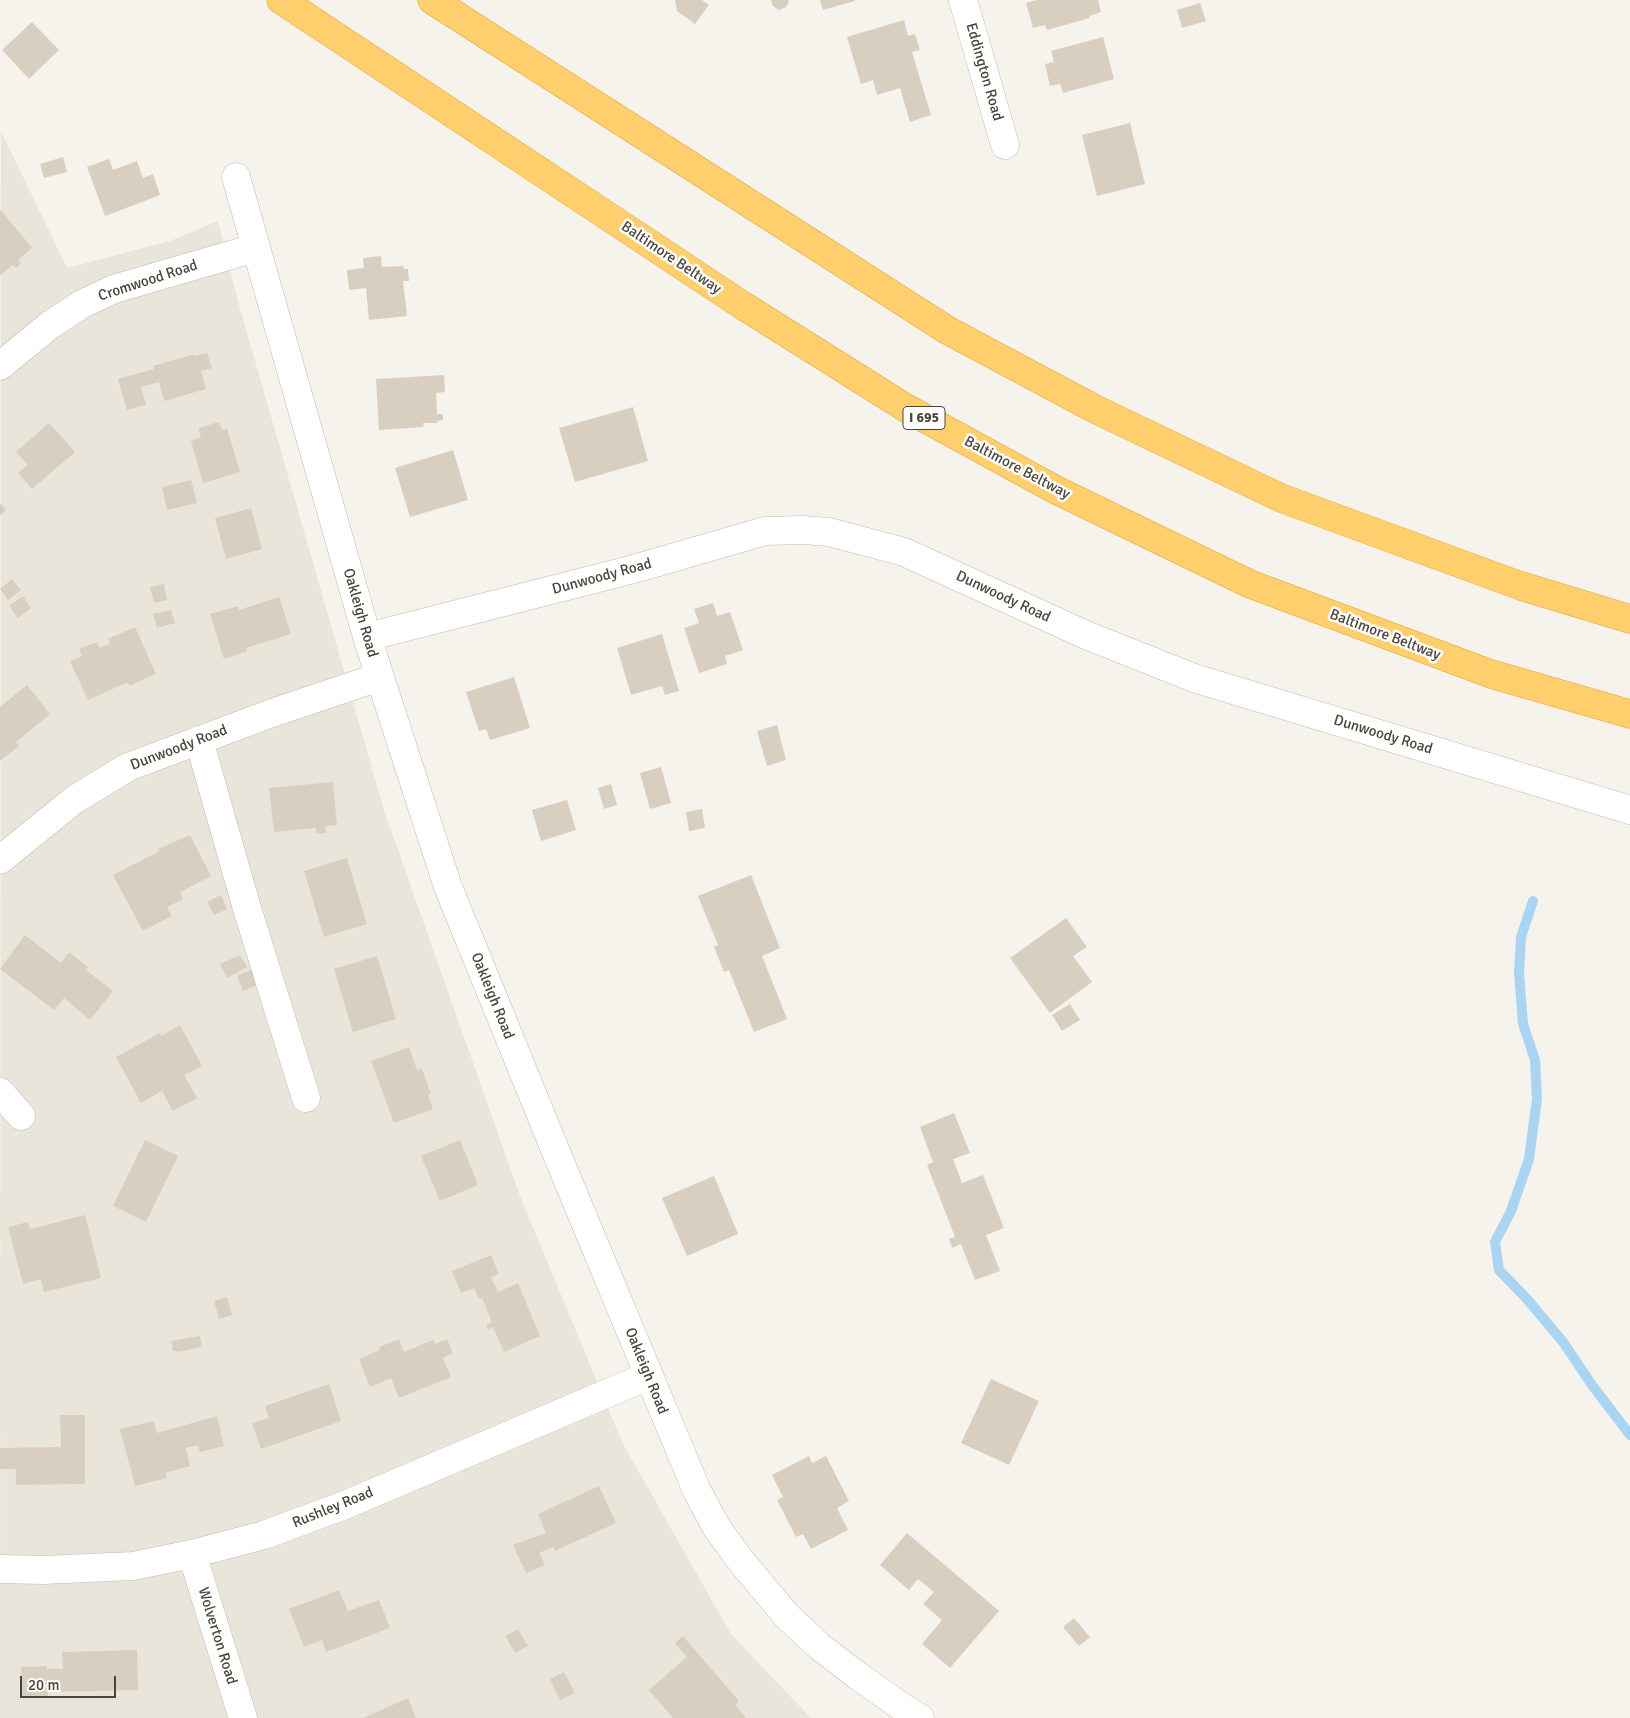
<!DOCTYPE html>
<style>
body{margin:0}
#map{position:relative;width:1630px;height:1718px;overflow:hidden;background:#f6f3ec;font-family:Signika,sans-serif}
canvas{display:block}
.scale{position:absolute;left:20px;top:1676px;width:96px;height:22px;box-sizing:border-box;border:2px solid #4b4439;border-top:0;padding-left:6px;font-size:15px;line-height:18px;white-space:nowrap;color:#4b4439;-webkit-text-stroke:4px #fff;paint-order:stroke}
</style>
<div id="map">
<canvas width="1630" height="1718"></canvas>
<div class="scale">20 m</div>
</div>
<script>
const ctx = document.querySelector('canvas').getContext('2d');
ctx.lineJoin = 'round';
function fillPath(path, color) { ctx.fillStyle = color; ctx.fill(path, 'evenodd'); }
function trace(path, color, width, dash) { ctx.strokeStyle = color; ctx.lineWidth = width; ctx.lineCap = dash ? 'butt' : 'round'; ctx.setLineDash(dash || []); ctx.stroke(path); }
function label(font, color, halo, rows, align = 'center') {
  ctx.font = font + ' Signika,sans-serif'; ctx.lineWidth = 5; ctx.setLineDash([]); ctx.textBaseline = 'middle'; ctx.strokeStyle = halo; ctx.fillStyle = color; for (const [text, x, y, turn = 0] of rows) {
    ctx.save(); ctx.translate(x, y); ctx.rotate((+turn || 0) * Math.PI / 180); ctx.textAlign = isNaN(turn) ? turn : align; if (halo) ctx.strokeText(text, 0, 0); ctx.fillText(text, 0, 0); ctx.restore();
  }
}
const residential = new Path2D(`
 M1,131L67,268L170,241L218,221L239,305L384,810L520,1196L623,1444L731,1634L811,1718H0Z`);
const stream = new Path2D(`
 M1533,901L1521,937L1519,973L1523,1024L1535,1060L1537,1099L1529,1159L1511,1211L1495,1242L1499,1270L1527,1299L1563,1342L1592,1385L1630,1435`);
const building = new Path2D(`
 M675,0H702L709,5L695,24L677,11Z
 M771,0H788L789,1L786,7L779,10L773,6Z
 M820,0H855V1L823,10Z
 M1037,0H1098L1101,12L1089,16L1090,18L1047,30L1045,25L1033,28L1026,3Z
 M1200,3L1206,21L1182,28L1177,10Z
 M904,20L908,36L915,34L920,50L912,52L931,115L910,122L900,88L877,95L873,80L861,84L847,37Z
 M32,22L59,50L29,79L2,50Z
 M1103,37L1114,79L1063,93L1060,84L1050,86L1045,64L1054,62L1051,51Z
 M1130,123L1145,184L1097,196L1082,135Z
 M63,157L67,172L44,178L40,164Z
 M109,159L113,170L137,161L143,178L153,174L160,195L105,216L87,167Z
 M0,209L32,248L18,260L21,263L16,268L13,265L0,275Z
 M381,256L382,267L403,266L404,269H408L409,281H403L407,316L369,320L366,288L349,290L347,270L364,268L363,258Z
 M207,353L212,368L201,371L206,389L164,401L159,382L141,387L146,405L127,410L118,379L154,369L153,366L195,354V356Z
 M444,375L445,392L436,393L437,414H443V420L437,421V423H423L424,427L379,430L376,379Z
 M633,407L648,461L575,482L559,428Z
 M219,422L222,430L227,428L240,472L203,483L191,441L201,437L198,428Z
 M49,423L75,452L32,489L18,473L28,465L16,452Z
 M453,450L468,500L410,517L395,468Z
 M191,480L197,503L167,510L162,487Z
 M0,503L6,510L0,515Z
 M251,508L262,549L226,559L215,518Z
 M12,579L21,590L8,600L0,589Z
 M164,584L167,600L154,603L150,587Z
 M23,596L31,608L18,618L9,606Z
 M279,597L291,634L246,648L247,651L224,659L210,614L238,606L239,610Z
 M713,603L717,616L730,612L743,650L725,656L727,664L699,673L684,628L699,623L694,609Z
 M171,610L175,623L157,628L153,614Z
 M135,627L156,674L129,686L128,682L88,700L70,661L82,656L79,649L97,642L100,648L110,644L108,639Z
 M662,634L679,691L665,695L662,686L631,695L617,648Z
 M514,677L530,728L490,740L486,729L479,731L466,692Z
 M27,685L50,714L16,742L19,746L0,761V707Z
 M777,725L786,760L767,766L757,731Z
 M661,767L671,803L650,809L640,773Z
 M333,782L337,825L325,826L326,833L317,834L316,828L274,832L269,788Z
 M611,784L617,805L604,809L598,788Z
 M567,800L576,830L541,841L532,810Z
 M702,809L705,828L689,831L686,812Z
 M190,835L211,876L180,892L183,899L167,907L172,916L143,931L113,875L160,851L158,849Z
 M347,858L367,924L324,937L304,871Z
 M751,875L780,948L762,956L787,1019L754,1032L729,970L724,972L714,947L718,945L698,896Z
 M221,895L227,909L214,915L207,902Z
 M1066,918L1087,947L1073,956L1092,982L1050,1013L1010,958Z
 M25,935L61,963L69,952L88,967L86,970L113,991L90,1020L64,998L54,1010L0,969Z
 M240,955L247,967L227,978L220,964Z
 M377,956L396,1019L353,1032L334,969Z
 M256,968L262,983L243,991L237,976Z
 M1070,1004L1080,1020L1062,1031L1052,1015Z
 M180,1025L202,1066L184,1075L197,1098L173,1111L162,1091L141,1103L116,1057L160,1033L161,1036Z
 M409,1047L417,1070L422,1069L431,1094L428,1095L433,1109L394,1123L371,1061Z
 M954,1113L970,1153L953,1159L962,1183L983,1175L1004,1228L986,1235L1000,1271L975,1280L961,1244L952,1248L949,1239L955,1237L927,1165L933,1162L920,1127Z
 M145,1140L178,1156L146,1222L113,1206Z
 M460,1140L478,1185L440,1201L421,1156Z
 M714,1176L738,1234L687,1256L662,1198Z
 M85,1215L101,1278L44,1292L41,1279L23,1284L8,1227L28,1222L30,1229Z
 M491,1255L499,1274L491,1277L498,1292L518,1283L540,1336L504,1352L493,1327L488,1330L486,1325L492,1322L482,1298L479,1299L474,1288L461,1293L452,1271Z
 M227,1297L232,1315L219,1319L214,1301Z
 M200,1336L202,1347L177,1352V1351H173L171,1341Z
 M399,1339L404,1352L433,1340L435,1344L447,1339L453,1353L443,1358L451,1377L399,1398L391,1378L370,1387L359,1359L380,1350L379,1347Z
 M991,1379L1039,1401L1009,1465L961,1443Z
 M329,1384L341,1421L261,1449L252,1423L269,1418L265,1406Z
 M60,1415H85V1484L16,1485V1469H0V1448L61,1447Z
 M217,1416L224,1446L200,1452L198,1445L186,1448L190,1466L165,1473L167,1478L135,1486L120,1429L154,1421L157,1433Z
 M809,1456L812,1463L826,1456L849,1501L837,1508L848,1530L811,1549L803,1534L796,1537L777,1500L783,1497L772,1475Z
 M599,1486L616,1523L555,1551L553,1547L539,1553L545,1565L526,1573L513,1545L546,1533L538,1514Z
 M907,1533L999,1611L950,1668L922,1644L942,1620L923,1604L934,1592L918,1579L909,1590L880,1565Z
 M339,1590L348,1611L379,1600L390,1628L326,1652L322,1640L304,1647L289,1609Z
 M1074,1618L1090,1637L1079,1646L1063,1627Z
 M518,1629L528,1646L515,1653L505,1636Z
 M683,1636L739,1701L735,1705L746,1718H673L649,1690L687,1657L675,1643Z
 M137,1650L138,1690L48,1692V1697L22,1698L21,1667L47,1666V1669H63L62,1652Z
 M564,1672L575,1693L560,1700L550,1679Z
 M408,1698L416,1718H363Z`);
const minor = new Path2D(`
 M963,0L1005,145
 M236,177L367,637L448,887L563,1169L697,1491L717,1528L741,1561L786,1615L819,1646L858,1676L902,1707L920,1718
 M0,366L50,325L82,304L114,289L255,248
 M367,637L634,569L765,531L803,530L829,532L904,552L1086,635L1194,678L1630,810
 M199,740L246,905L306,1098
 M0,860L74,800L128,767L272,713L379,677
 M0,1092L21,1116
 M192,1554L243,1718
 M0,1569L43,1570L133,1566L192,1554L264,1535L345,1505L648,1376`);
const highway = new Path2D(`
 M281,0L742,305L906,408L1056,490L1250,584L1491,674L1630,714
 M432,0L947,330L1095,409L1281,498L1521,586L1630,619`);
const shields = [
 [924,418,42]
];
const shieldNames = [
 ["I 695",924,418]
];
const streetNames = [
 ["Eddington Road",984,72,74],
 ["Baltimore Beltway",671,258,34],
 ["Cromwood Road",148,281,-18],
 ["Baltimore Beltway",1017,468,28],
 ["Dunwoody Road",602,577,-15],
 ["Dunwoody Road",1003,597,25],
 ["Oakleigh Road",360,613,74],
 ["Baltimore Beltway",1385,635,21],
 ["Dunwoody Road",1383,735,17],
 ["Dunwoody Road",179,748,-21],
 ["Oakleigh Road",492,996,68],
 ["Oakleigh Road",646,1371,68],
 ["Rushley Road",333,1508,-22],
 ["Wolverton Road",217,1636,73]
];
fillPath(residential, '#eae5da');
trace(stream, '#a9d4f2', 10);
fillPath(building, '#d8cfc1');
trace(minor, '#c2bbae', 29);
trace(highway, '#e0a43c', 29);
trace(minor, '#fff', 28);
trace(highway, '#ffcf6e', 28);
for (const [x, y, w] of shields) { const box = new Path2D(); box.roundRect(x - w / 2, y - 11.5, w, 23, 4); ctx.fillStyle = '#fff'; ctx.fill(box); trace(box, '#4b4439', 1); }
label('bold 14px', '#4b4439', null, shieldNames);
label('15px', '#4b4439', '#fff', streetNames);
</script>
